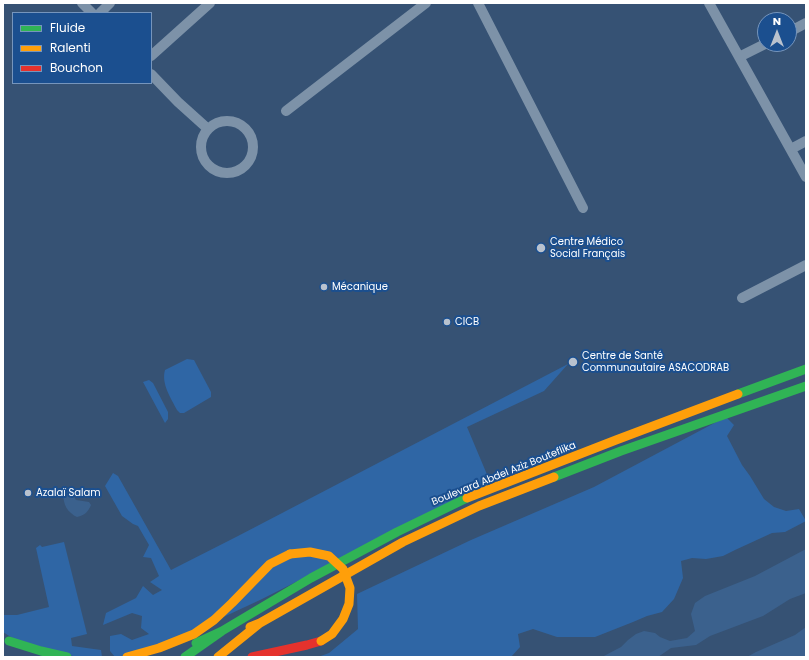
<!DOCTYPE html>
<meta charset="utf-8">
<style>
body{margin:0}
#map{position:relative;width:809px;height:660px;overflow:hidden;background:#365274;font-family:Poppins,sans-serif}
canvas{display:block}
.frame{position:absolute;inset:0;border:4px solid #fff;pointer-events:none}
.legend{position:absolute;left:12px;top:12px;width:140px;height:72px;box-sizing:border-box;background:#1b4f8f;border:1px solid #7695bc;margin:0;padding:5px 7px;list-style:none;font-size:12px;color:#fff}
.legend li{display:flex;align-items:center;gap:8px;height:20px}
.legend b{width:20px;border:1px solid #7695bc}
.north{position:absolute;left:757px;top:12px;width:40px;height:40px;box-sizing:border-box;background:#1b4f8f;border:1px solid #7695bc;border-radius:50%;rotate:0deg;font-size:11px;font-weight:700;line-height:16px;text-align:center;color:#fff}
.north::after{content:'';display:block;margin:auto;width:14px;height:18px;background:#b9c2ce;clip-path:polygon(50% 0,100% 100%,50% 72%,0 100%)}
</style>
<div id="map">
<canvas width="809" height="660"></canvas>
<div class="frame"></div>
<ul class="legend">
<li><b style="height:5px;background:#30b455"></b>Fluide</li>
<li><b style="height:5px;background:#ff9f0a"></b>Ralenti</li>
<li><b style="height:5px;background:#e5322d"></b>Bouchon</li>
</ul>
<div class="north">N</div>
</div>
<script>
const ctx = document.querySelector('canvas').getContext('2d');
ctx.lineJoin = 'round';
function fillPath(path, color) { ctx.fillStyle = color; ctx.fill(path, 'evenodd'); }
function trace(path, color, width, dash) { ctx.strokeStyle = color; ctx.lineWidth = width; ctx.lineCap = dash ? 'butt' : 'round'; ctx.setLineDash(dash || []); ctx.stroke(path); }
function label(font, color, halo, rows, align = 'center') {
  ctx.font = font + ' Poppins,sans-serif'; ctx.lineWidth = 4; ctx.setLineDash([]); ctx.textBaseline = 'middle'; ctx.strokeStyle = halo; ctx.fillStyle = color; for (const [text, x, y, turn = 0] of rows) {
    ctx.save(); ctx.translate(x, y); ctx.rotate((+turn || 0) * Math.PI / 180); ctx.textAlign = isNaN(turn) ? turn : align; if (halo) ctx.strokeText(text, 0, 0); ctx.fillText(text, 0, 0); ctx.restore();
  }
}
const green = new Path2D(`
 M187,359L194,360L211,392V397L184,413H180L177,410C171,398 161,384 165,370Z
 M568,364L544,391L467,427L491,484L260,600L174,640L118,657H115L110,651V636L121,634L132,640L149,634L141,628L142,616L132,613L103,625L106,613L136,598L143,586L153,595L162,590L150,582L159,576L151,558L143,557L149,545L138,526L133,524L122,516L105,486L113,473L118,476L171,570L238,536Z
 M149,380L153,383L168,412V419L165,423L143,382Z
 M727,418L734,425L727,436L742,465L750,476L764,499L774,507L786,511L799,509L806,521L785,532L772,533L735,550L723,556L706,559L692,558L681,561L683,578L674,599L662,612L647,616L633,622L595,637H557L533,629L518,634L520,647L511,657H318L329,653L358,629L357,594L471,540L594,487L722,419Z
 M64,542L87,634L71,638L72,646L101,650L102,657H77L37,647L14,639L3,632V615H17L49,607L36,548L40,545L42,547Z`);
const water = new Path2D(`
 M66,488L70,490L76,500L89,502L91,505C88,512 85,515 77,517C75,516 73,515 71,513C64,508 61,495 66,488Z
 M806,549V593L790,599L763,616L710,636L696,645L671,648L658,657H602L621,647L628,640L636,634L644,631L655,633L660,637L670,641L687,638L695,631L691,614L695,603L705,596L755,576Z
 M806,627V657H747L756,652L795,635Z`);
const street = new Path2D(`
 M82,3L92,13
 M478,3L583,208
 M709,3L806,177
 M100,13L110,3
 M789,32L806,23
 M151,56L210,3
 M739,57L765,44
 M151,74L178,102L208,129
 M286,111L426,3
 M201 147a26 26 0 1 1 52 0a26 26 0 1 1-52 0Z
 M791,149L806,141
 M742,298L806,265`);
const fast = new Path2D(`
 M738,394L806,369
 M554,477L621,451L806,386
 M9,641L41,651L67,657
 M196,643L222,631
 M185,657L222,631L311,578L397,532L467,498`);
const slow = new Path2D(`
 M467,498L616,440L738,394
 M250,627L260,623L403,542L479,506L554,477
 M127,657L159,648L194,634L214,620L232,603L270,564L290,554
 M218,657L260,623`);
const jam = new Path2D(`
 M252,657L307,645L321,641`);
const slowBridge = new Path2D(`
 M290,554L310,552L329,556L343,569L350,588L349,604L343,619L332,634L321,641`);
const markers = [
 [541,248,5,"#b9c2ce"],
 [324,287,4,"#b9c2ce"],
 [447,322,4,"#b9c2ce"],
 [573,362,5,"#b9c2ce"],
 [28,493,4,"#b9c2ce"]
];
const poiNames = [
 ["Centre Médico",550,242],
 ["Social Français",550,254],
 ["Mécanique",332,287],
 ["CICB",455,322],
 ["Centre de Santé",582,356],
 ["Communautaire ASACODRAB",582,368],
 ["Azalaï Salam",36,493]
];
const streetNames = [
 ["Boulevard Abdel Aziz Bouteflika",504,474,-22]
];
fillPath(green, '#2f66a5');
fillPath(water, '#3b618d');
trace(street, '#7d92a8', 10);
trace(fast, '#30b455', 9);
trace(slow, '#ff9f0a', 9);
trace(jam, '#e5322d', 9);
trace(slowBridge, '#ff9f0a', 9);
for (const [x, y, r, color] of markers) { const dot = new Path2D(); dot.arc(x, y, r, 0, 2 * Math.PI); ctx.fillStyle = color; ctx.fill(dot); trace(dot, '#1b4f8f', 1.5); }
label('10px', '#fff', '#1b4f8f', poiNames, 'left');
label('10px', '#fff', '#1b4f8f', streetNames);
</script>
